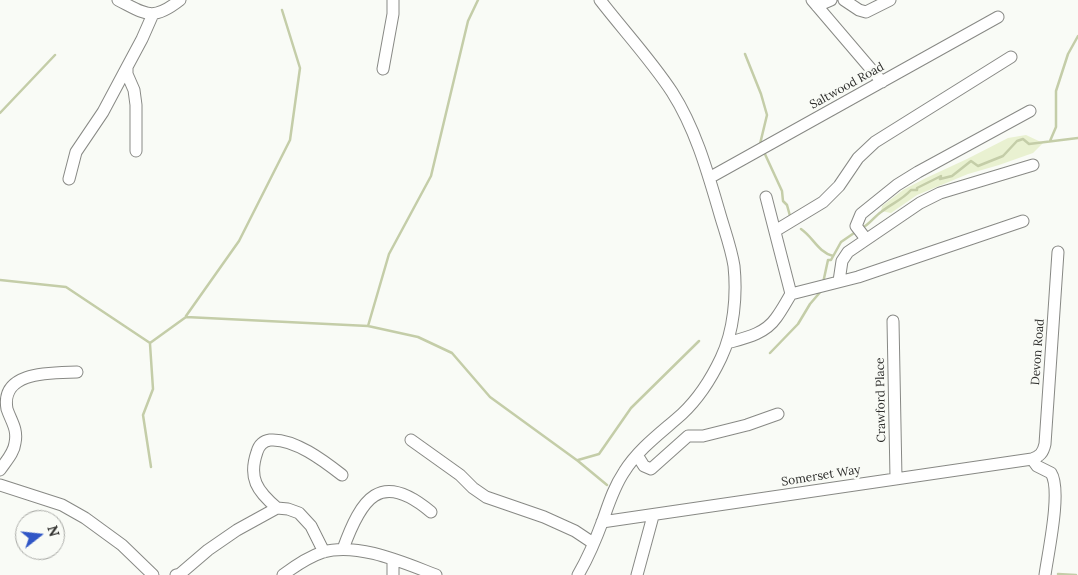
<!DOCTYPE html>
<style>
body{margin:0}
#map{position:relative;width:1078px;height:575px;overflow:hidden;background:#f9fbf6;font-family:Lora,serif}
canvas{display:block}
.north{position:absolute;left:15px;top:510px;width:50px;height:50px;box-sizing:border-box;background:#f9fbf6;border:1px solid #a8a9a5;border-radius:50%;rotate:74deg;font-size:14px;font-weight:700;line-height:20px;text-align:center;color:#2e2e2c}
.north::after{content:'';display:block;margin:auto;width:18px;height:22px;background:#3056c6;clip-path:polygon(50% 0,100% 100%,50% 72%,0 100%)}
</style>
<div id="map">
<canvas width="1078" height="575"></canvas>
<div class="north">N</div>
</div>
<script>
const ctx = document.querySelector('canvas').getContext('2d');
ctx.lineJoin = 'round';
function fillPath(path, color) { ctx.fillStyle = color; ctx.fill(path, 'evenodd'); }
function trace(path, color, width, dash) { ctx.strokeStyle = color; ctx.lineWidth = width; ctx.lineCap = dash ? 'butt' : 'round'; ctx.setLineDash(dash || []); ctx.stroke(path); }
function label(font, color, halo, rows, align = 'center') {
  ctx.font = font + ' Lora,serif'; ctx.lineWidth = 5; ctx.setLineDash([]); ctx.textBaseline = 'middle'; ctx.strokeStyle = halo; ctx.fillStyle = color; for (const [text, x, y, turn = 0] of rows) {
    ctx.save(); ctx.translate(x, y); ctx.rotate((+turn || 0) * Math.PI / 180); ctx.textAlign = isNaN(turn) ? turn : align; if (halo) ctx.strokeText(text, 0, 0); ctx.fillText(text, 0, 0); ctx.restore();
  }
}
const green = new Path2D(`
 M1026,135L1043,143L1033,153L999,165L968,174L917,195L891,213L881,211L882,206L903,190L926,178L967,159L1008,138Z`);
const stream = new Path2D(`
 M745,54L761,94L767,115L760,144
 M0,113L55,55
 M1050,141L1056,127V91L1068,54L1078,36
 M764,152L782,191L783,201L787,205L790,216
 M862,228C869,225 874,217 881,212C891,204 902,200 911,190H917V188L941,176L940,179L952,176L971,161L978,166L1003,156L1017,141L1023,139L1029,144L1078,138
 M801,229C813,237 818,252 833,256
 M0,280L66,287L150,343L186,317L368,326L418,337L452,353L490,397L578,461L607,485
 M823,283L828,260H831L841,242L857,231
 M186,316L239,241L290,140L300,68L282,10
 M368,326L389,254L431,176L468,21L478,0
 M150,344L153,389L143,415L151,467
 M770,353L798,324L810,304L822,290
 M578,460L599,454L631,408L699,341
 M1058,574L1076,575`);
const minor = new Path2D(`
 M118,0C146,14 152,22 180,0
 M812,0L882,82
 M844,0L859,10L866,12L890,0
 M817,6L831,0
 M383,69L393,14V0
 M136,151V105L134,90L127,74V67L142,39L153,14
 M709,178L998,17
 M69,179L76,152L103,112L127,67
 M766,197L791,294
 M775,231L823,202L839,186L858,158L875,142L1011,57
 M866,239L856,226L861,214L897,185L918,172L1030,111
 M839,281L842,261L848,252L920,203L940,193L1033,165
 M893,321L896,478
 M727,343C745,338 765,334 776,318C782,310 786,302 791,294L858,277L1023,221
 M411,440L460,475L473,488L486,497L544,517L575,531L593,543
 M637,455L644,466L651,469L688,436H703L747,425L778,414
 M1032,459L1037,466L1051,473C1062,490 1048,553 1045,575
 M0,470C6,461 14,453 15,443C18,429 11,421 7,409C0,370 54,373 77,372
 M0,485L62,505L85,518L122,545L153,575
 M277,508C257,491 248,478 257,452C259,445 263,441 270,440C294,438 324,461 342,475
 M602,522L1032,459C1040,456 1043,453 1045,444L1058,252
 M343,549C361,499 380,469 431,512
 M393,560V575
 M176,575L180,574L208,550L237,530L277,508L288,509L299,513L311,526L324,552
 M283,575C295,566 308,557 323,552C358,542 404,563 436,575
 M578,575C588,558 596,539 603,520C609,503 614,487 624,472C639,448 662,432 682,414C698,399 712,377 721,358C734,331 737,295 734,266C731,247 724,229 719,211C707,170 695,128 672,92C651,60 624,31 600,0
 M637,575L653,516`);
const streetNames = [
 ["Saltwood Road",847,86,-29],
 ["Devon Road",1038,352,-86],
 ["Crawford Place",881,400,-91],
 ["Somerset Way",821,476,-9]
];
fillPath(green, '#e9f1d1');
trace(stream, '#c4cda8', 2.5);
trace(minor, '#888985', 13);
trace(minor, '#fff', 11);
label('12px', '#2e2e2c', '#f9fbf6', streetNames);
</script>
